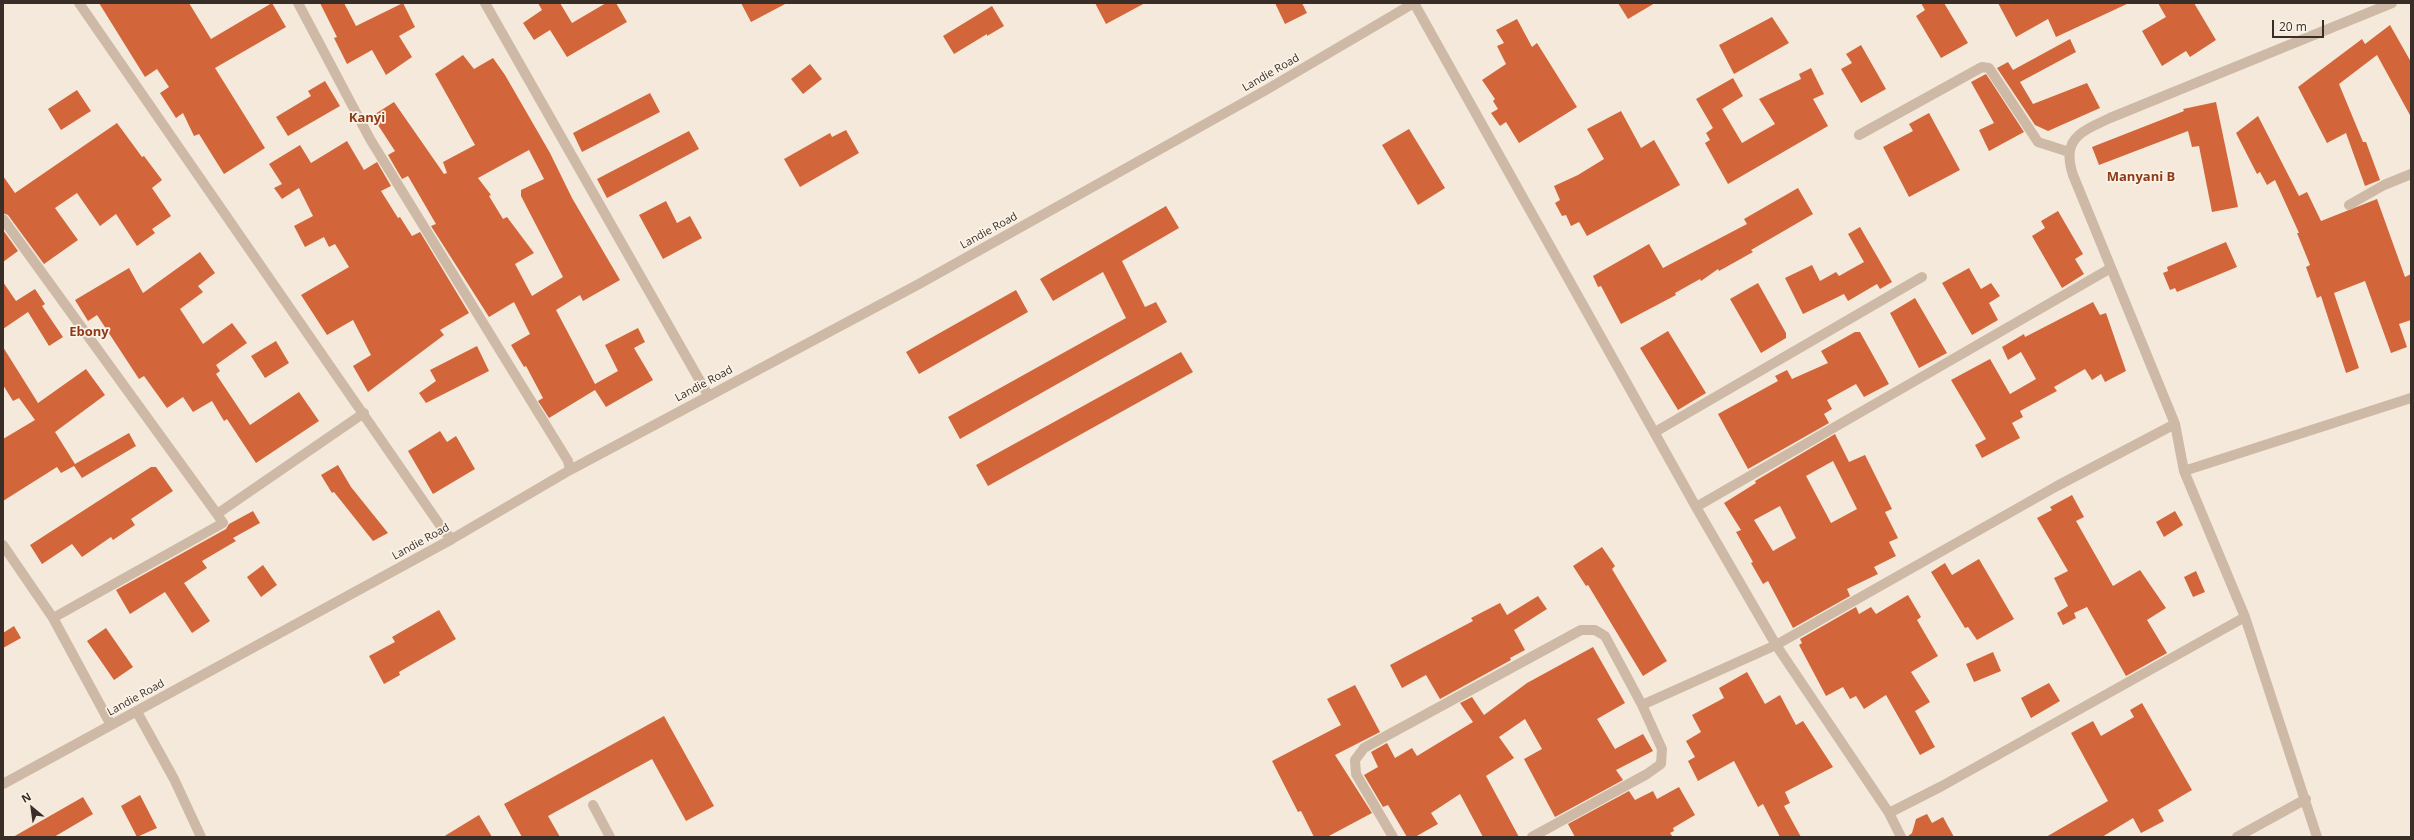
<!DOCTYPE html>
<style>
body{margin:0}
#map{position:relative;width:2414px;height:840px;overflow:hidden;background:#f4e9da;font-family:"Open Sans",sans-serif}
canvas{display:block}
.frame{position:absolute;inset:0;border:4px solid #382d27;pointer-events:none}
.north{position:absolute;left:12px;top:788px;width:40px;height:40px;-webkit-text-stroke:3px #fbf3e7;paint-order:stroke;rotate:331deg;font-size:11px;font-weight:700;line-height:16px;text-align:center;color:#382d27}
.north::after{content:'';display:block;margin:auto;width:14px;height:18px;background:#382d27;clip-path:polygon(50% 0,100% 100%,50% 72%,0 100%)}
.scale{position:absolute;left:2272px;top:20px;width:52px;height:18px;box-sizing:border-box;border:2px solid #382d27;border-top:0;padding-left:5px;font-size:12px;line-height:14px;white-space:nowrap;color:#382d27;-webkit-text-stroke:3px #fbf3e7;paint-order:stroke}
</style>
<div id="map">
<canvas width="2414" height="840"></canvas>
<div class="frame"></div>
<div class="north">N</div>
<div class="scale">20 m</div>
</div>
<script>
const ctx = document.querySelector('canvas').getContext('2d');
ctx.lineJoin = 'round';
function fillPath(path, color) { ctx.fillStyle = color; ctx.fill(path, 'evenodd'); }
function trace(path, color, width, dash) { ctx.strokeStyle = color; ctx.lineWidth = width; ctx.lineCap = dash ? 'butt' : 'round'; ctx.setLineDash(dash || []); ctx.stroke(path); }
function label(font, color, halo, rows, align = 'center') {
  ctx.font = font + ' "Open Sans",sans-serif'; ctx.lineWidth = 3.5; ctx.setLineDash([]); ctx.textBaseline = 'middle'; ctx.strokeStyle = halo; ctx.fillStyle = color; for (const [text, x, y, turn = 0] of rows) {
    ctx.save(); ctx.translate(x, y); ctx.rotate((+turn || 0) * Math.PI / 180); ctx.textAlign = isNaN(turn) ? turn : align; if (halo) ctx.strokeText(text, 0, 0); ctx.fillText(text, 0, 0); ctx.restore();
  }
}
const building = new Path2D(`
 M99,3H189L211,39L272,3L286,27L215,68L265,148L224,174L199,134L194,136L183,113L176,118L160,93L169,87L157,69L145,77Z
 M320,3H344L356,26L403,3L415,27L399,36L412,57L386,75L372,50L347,64L334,38L337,37Z
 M538,3H560L572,23L606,3H616L627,22L567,57L550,30L534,40L523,23L542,10Z
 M741,3H787L751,22Z
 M1095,3H1145L1106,24Z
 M1275,3H1302L1307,13L1285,24Z
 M1618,3H1655L1628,19Z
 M1921,3H1944L1968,43L1941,58L1916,16L1925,10Z
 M1998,3H2129L2056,37L2048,19L2016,37Z
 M2158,3H2194L2216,40L2190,57L2186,51L2162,66L2142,31L2166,17Z
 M992,6L1004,26L987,36V34L954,54L943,36Z
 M1772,17L1789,43L1734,74L1719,45Z
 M1517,19L1532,47L1537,43L1577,107L1519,143L1506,122L1500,126L1491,113L1498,109L1493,101L1495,99L1482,80L1506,64L1497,46L1504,43L1496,30Z
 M2390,25L2411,62V117L2377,55L2339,84L2363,142H2366L2380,180L2365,186L2346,133L2327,143L2298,87L2362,39L2365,44Z
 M2070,39L2076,52L2020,82L2033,104L2087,83L2100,108L2048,131L2035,125L1997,68L2008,62L2013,70Z
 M1861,45L1886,89L1861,103L1841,69L1852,63L1846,54Z
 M463,55L474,69L493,58L505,75L550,153L572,198L620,280L583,301L580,295L556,310L595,384L618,371L605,345L638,328L645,342L634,348L653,380L606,407L595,390L549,418L538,401L543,398L526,366L524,367L511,345L530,334L514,302L489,317L431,226L436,224L408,176L402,179L388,155L395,151L372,116L394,102L444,174L447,173L443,162L475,145L435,74ZM529,150L544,179L521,190V196L563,277L532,296L515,264L534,253L507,217L503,219L489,196L491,195L478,178Z
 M810,64L822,79L803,94L791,79Z
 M1811,68L1824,94L1813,99L1828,126L1728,184L1705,143L1710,140L1706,133L1713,128L1696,99L1733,78L1743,96L1722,109L1742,143L1775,124L1759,99L1801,79L1799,74Z
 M1986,74L2024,132L1989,151L1979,130L1994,123L1971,82Z
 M325,81L340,106L288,136L276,117L311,96L308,91Z
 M77,90L91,111L61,130L48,109Z
 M650,93L660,112L582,152L573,133Z
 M2216,102L2238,207L2212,212L2199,146L2192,147L2188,131L2099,165L2092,147L2184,111L2183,109Z
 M1621,111L1641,148L1654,140L1680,185L1587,236L1579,222L1571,226L1566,215L1562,216L1555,203L1560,200L1554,186L1578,175L1604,159L1587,129Z
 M1929,113L1960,170L1909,197L1883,147L1913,131L1909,124Z
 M2258,116L2299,196L2307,192L2321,221L2377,199L2405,277L2411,274V320L2399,324L2407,347L2391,353L2365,281L2334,293L2359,368L2346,373L2321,296L2317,298L2306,267L2310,265L2297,233H2299L2275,180L2267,185L2260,172L2257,174L2236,133Z
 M117,123L142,157L144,156L162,180L152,188L171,216L152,229L155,233L137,246L116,214L100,226L77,193L55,208L78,240L44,264L8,215L3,213V176L15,193Z
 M1409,129L1445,188L1418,205L1382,145Z
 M846,130L859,153L800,187L784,159L830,133L832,137Z
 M689,131L699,149L607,198L597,179Z
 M347,141L364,170L377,162L391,186L381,191L398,218L400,217L412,236L420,232L469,313L440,330L444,335L368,392L353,366L371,355L353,320L327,335L301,295L349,267L335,244L329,247L324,237L305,247L294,226L313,216L299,188L282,199L274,188L282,184L269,164L300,145L311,163Z
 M1798,188L1813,214L1751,250L1753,252L1719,271L1718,269L1701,281L1700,279L1675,293L1676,295L1621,324L1601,286L1598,287L1593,276L1649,244L1663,268L1747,224L1744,219Z
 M666,201L677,223L690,216L702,238L663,259L639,215Z
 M1166,206L1179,228L1122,261L1145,307L1156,302L1167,322L960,439L948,417L1126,318L1103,272L1053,301L1040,279Z
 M2058,211L2083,254L2075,259L2084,274L2062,288L2032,236L2045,228L2041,221Z
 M1860,227L1892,282L1880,289L1877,284L1848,301L1844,294L1803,314L1785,278L1812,265L1820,281L1836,272L1839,276L1864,262L1848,234Z
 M3,230L18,251L3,262Z
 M2226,242L2237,267L2177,292L2175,288L2170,290L2163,273L2168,271L2167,267Z
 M200,252L215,273L198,286L203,292L180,309L203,344L232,323L247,343L216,365L220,371L216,374L250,425L299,392L319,421L256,463L227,419L224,421L212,401L193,412L183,397L167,408L144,376L139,379L97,315L88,321L75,300L129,268L143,293Z
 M1969,268L1981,289L1991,283L2000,296L1989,303L1998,320L1972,335L1942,283Z
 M3,282L16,301L35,289L45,304L42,306L63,337L49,346L28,312L3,329Z
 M1758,283L1786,333V338L1761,353L1730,299Z
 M1016,290L1028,312L919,374L906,352Z
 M1915,298L1947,353L1919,368L1890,313Z
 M2093,302L2100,315L2106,313L2126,371L2105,382L2101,374L2092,380L2085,369L2054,387L2057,391L2020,411L2023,417L2012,423L2020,438L1982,458L1975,445L1986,439L1951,380L1990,359L2010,394L2036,379L2021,352L2008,360L2002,347L2024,334L2025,337Z
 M1668,331L1706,393L1678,410L1640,348Z
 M1855,332H1860L1889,384L1864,397L1856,384L1827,400L1832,409L1824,414L1829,423L1748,469L1718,414L1778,381L1775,376L1787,370L1792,379L1828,363L1821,351Z
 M276,341L289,363L265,378L251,356Z
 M477,346L489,371L426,403L419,393L436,381L430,370Z
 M3,347L38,403L86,369L105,395L55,432L75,464L129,433L136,446L82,478L74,466L61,473L57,467L3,501V439L35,420L19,398L13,401L3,385Z
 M1181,352L1193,372L988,486L976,465Z
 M440,431L447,442L456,436L475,469L433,494L408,451Z
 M1835,434L1849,462L1865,455L1892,509L1885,512L1898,538L1889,542L1896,556L1874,567L1878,574L1847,589L1850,596L1793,628L1768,581L1763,584L1751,563L1753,562L1736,532L1741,530L1724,503L1756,483L1755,481ZM1833,461L1857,509L1831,523L1806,476ZM1780,506L1796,538L1773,551L1754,520Z
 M338,465L351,487L388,533L373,541L334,492L332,493L321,475Z
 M151,467H156L173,491L131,519L135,525L113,540L111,537L82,557L72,544L42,564L30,545Z
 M2072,495L2084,517L2076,521L2113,586L2140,570L2166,608L2147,620L2167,653L2126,676L2087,607L2074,613L2076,618L2063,625L2057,613L2068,606L2054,578L2068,571L2037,518L2052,510L2050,507Z
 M253,511L260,523L233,538L236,541L202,561L207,568L184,583L210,621L192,633L165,592L130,614L116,590L226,529L229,524Z
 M2175,511L2183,525L2164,537L2156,522Z
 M1602,547L1615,566L1612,569L1667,661L1643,676L1588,585L1586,586L1573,566Z
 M1979,559L2014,619L1977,640L1968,627L1965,628L1931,572L1945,563L1952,575Z
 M263,565L277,585L261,597L247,577Z
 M2196,571L2205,592L2193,597L2184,577Z
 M1908,595L1921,617L1917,620L1938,656L1911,672L1930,702L1915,711L1935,747L1920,755L1886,695L1864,709L1856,696L1850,699L1843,687L1826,696L1799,645L1802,643L1800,639L1856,607L1859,614L1871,607L1876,614Z
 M1538,596L1547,609L1514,630L1525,650L1510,658L1511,660L1440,699L1426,675L1402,688L1390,665L1473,621L1471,618L1500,603L1507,615Z
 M439,610L456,639L399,672L400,675L384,684L369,656L395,642L392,637Z
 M14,626L21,638L3,648V633Z
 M106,628L133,667L114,680L87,641Z
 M1593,647L1625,703L1597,719L1615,749L1643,734L1653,751L1616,770L1623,780L1555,817L1524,759L1542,749L1525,719L1499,737L1514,758L1486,776L1519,837H1483L1460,794L1431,813L1438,824L1415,837H1407L1388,805L1383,807L1364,775L1378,767L1371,752L1387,743L1395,758L1412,748L1417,756L1473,722L1460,703L1472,697L1484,715L1527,683Z
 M1993,652L2001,671L1974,682L1966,664Z
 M1747,672L1765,704L1780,695L1796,725L1803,721L1833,767L1785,792L1790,803L1784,806L1801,837H1780L1763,804L1758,807L1734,761L1698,781L1688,761L1695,757L1686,741L1701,732L1692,715L1724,698L1719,688Z
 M2049,683L2060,701L2031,718L2021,698Z
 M1355,685L1380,732L1335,755L1372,813L1327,837H1314L1301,811L1298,812L1272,761L1341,725L1327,699Z
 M2142,703L2192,790L2158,810L2164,821L2141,833L2133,818L2102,837H2046L2108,801L2071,733L2093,721L2101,736L2134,717L2130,710Z
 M664,716L714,806L686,821L652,759L548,816L560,837H522L504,804Z
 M1679,787L1695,815L1673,828L1674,831L1670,833L1673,837H1575L1568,824L1629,791L1635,800L1653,791L1657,799Z
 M140,795L157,828L137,837L121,806Z
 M83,797L93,814L54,837H13Z
 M1927,814L1932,823L1943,817L1954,837H1907L1912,833L1916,819Z
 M479,815L492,837H443Z`);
const minor = new Path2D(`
 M79,3L444,531L452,539
 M298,3L370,139L568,461L570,470
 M485,3L708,395
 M1414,3L1696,507L1776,645L1889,813L1901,837
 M1859,135L1982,67L1989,68L2038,142L2069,152
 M2349,205L2384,185L2411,174
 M3,219L217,514L364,413
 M1655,432L1922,277
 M2184,471L2411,398
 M1696,507L2111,268
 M3,545L53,618L111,725
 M53,618L223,523L217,514
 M1642,705L1776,645L2057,486L2175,424
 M137,712L174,779L201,837
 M3,784L452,539L570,470L919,284L1266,90L1414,3
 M593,805L610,837
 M1889,813L1942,786L2245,617
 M1393,837L1356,774L1355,760L1364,748L1581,630H1595L1605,636L1642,705L1662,749L1661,764L1647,774L1532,837
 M2237,837L2306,799
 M2317,837L2245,617L2184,471L2175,424L2073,175C2061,139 2080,132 2110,118L2392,3`);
const streetNames = [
 ["Landie Road",1271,73,-30],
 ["Landie Road",989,231,-29],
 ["Landie Road",704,384,-28],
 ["Landie Road",421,542,-29],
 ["Landie Road",136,698,-29]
];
const quarterNames = [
 ["Kanyi",367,118],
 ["Manyani B",2141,177],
 ["Ebony",89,332]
];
fillPath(building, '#d2663a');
trace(minor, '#cdb9a5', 10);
label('11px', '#382d27', '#fbf3e7', streetNames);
label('bold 13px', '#8f3a18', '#fbf3e7', quarterNames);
</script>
